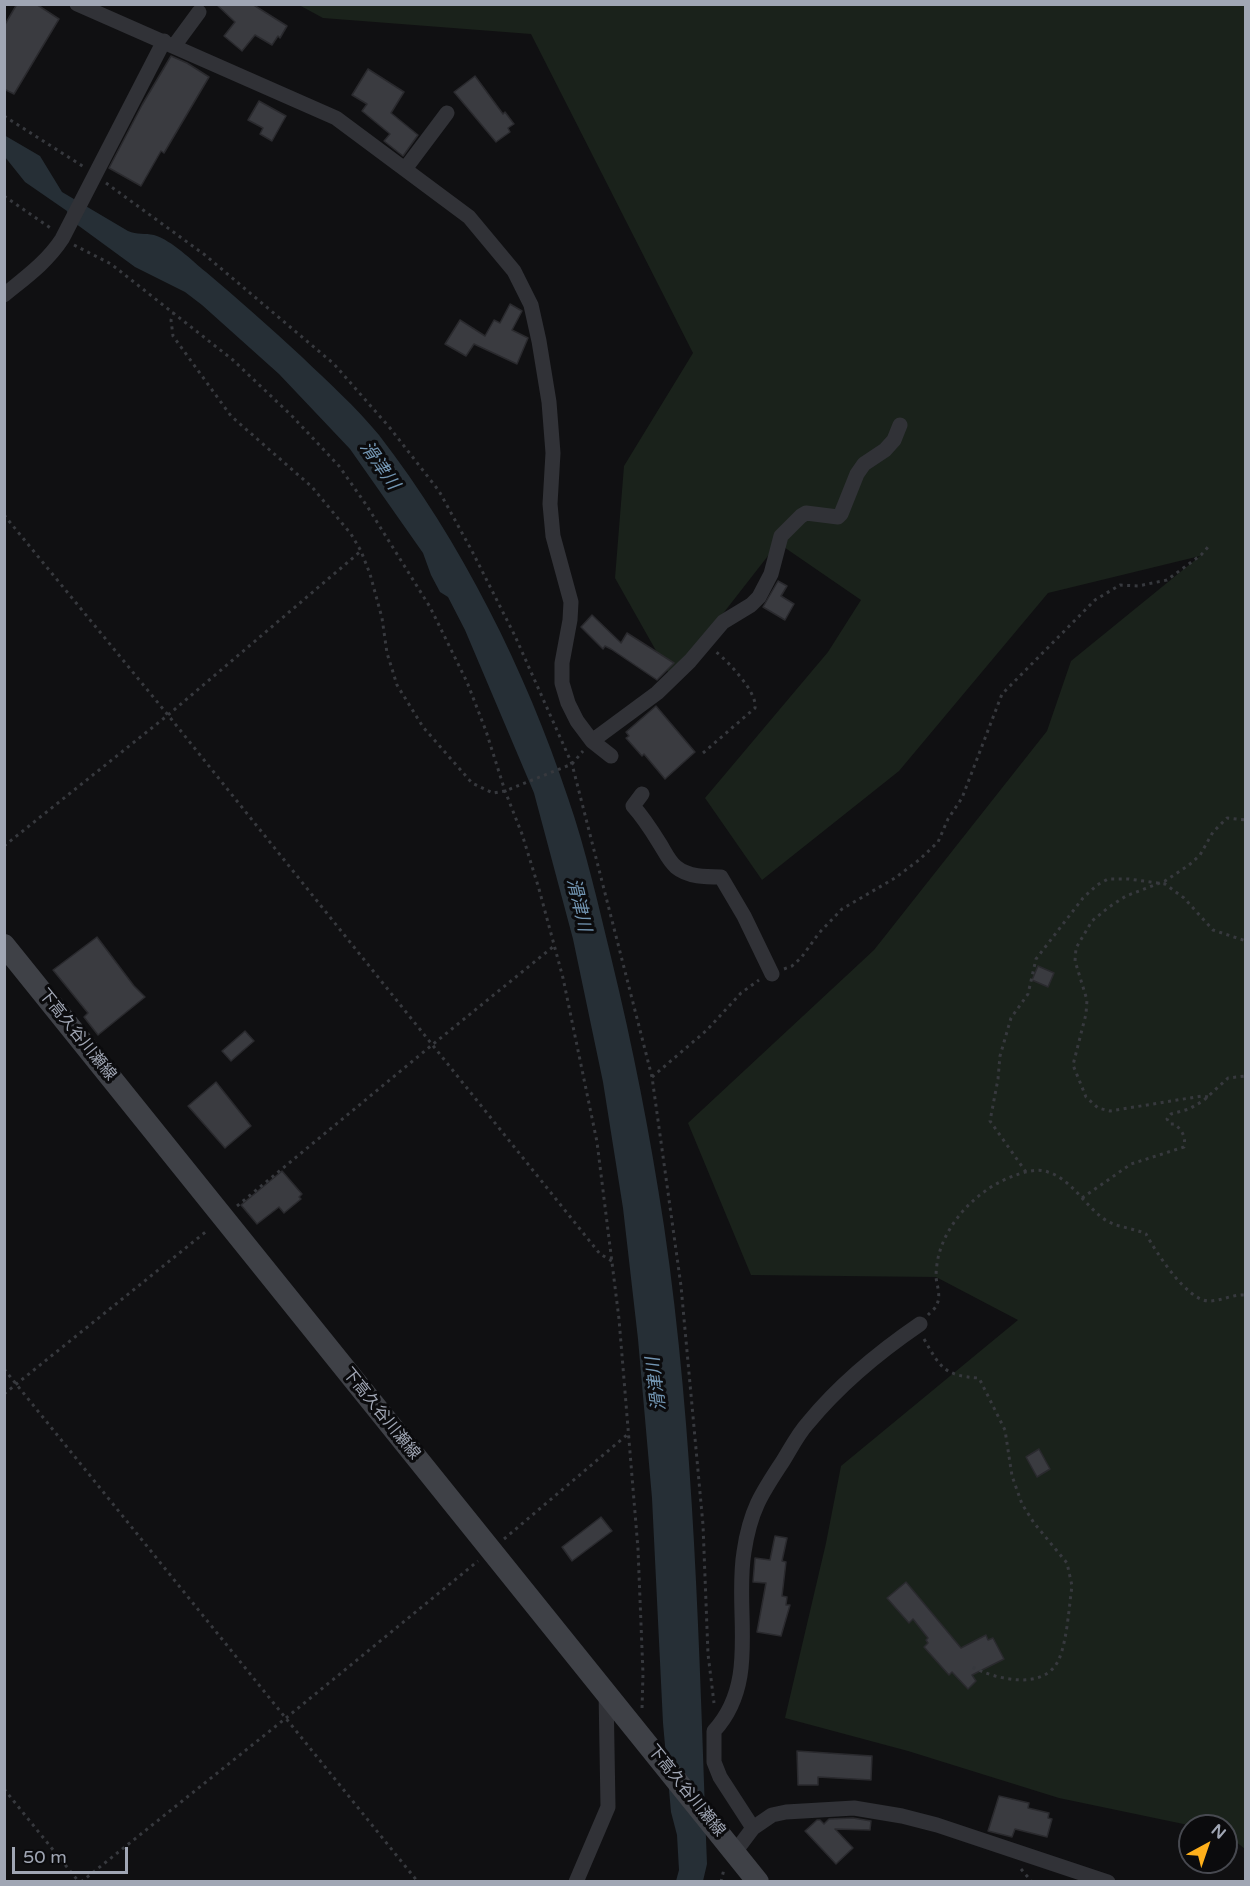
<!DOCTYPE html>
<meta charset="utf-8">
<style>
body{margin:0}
#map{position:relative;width:1250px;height:1886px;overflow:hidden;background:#101012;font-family:"Varela Round",sans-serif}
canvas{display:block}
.frame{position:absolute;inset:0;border:6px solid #a0a6b4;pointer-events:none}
.north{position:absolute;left:1178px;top:1814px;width:60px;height:60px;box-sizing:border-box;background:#0b0b0d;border:2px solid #474950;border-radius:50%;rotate:40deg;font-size:16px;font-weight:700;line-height:24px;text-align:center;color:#a0a6b4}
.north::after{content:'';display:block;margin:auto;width:21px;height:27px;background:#ffb01b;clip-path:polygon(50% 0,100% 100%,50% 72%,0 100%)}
.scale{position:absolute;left:12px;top:1847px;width:116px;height:27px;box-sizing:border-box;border:3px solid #a0a6b4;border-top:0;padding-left:8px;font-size:18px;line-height:21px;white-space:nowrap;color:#a0a6b4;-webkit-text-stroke:4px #0b0b0d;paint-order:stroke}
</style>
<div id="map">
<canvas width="1250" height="1886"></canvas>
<div class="frame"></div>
<div class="north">N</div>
<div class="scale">50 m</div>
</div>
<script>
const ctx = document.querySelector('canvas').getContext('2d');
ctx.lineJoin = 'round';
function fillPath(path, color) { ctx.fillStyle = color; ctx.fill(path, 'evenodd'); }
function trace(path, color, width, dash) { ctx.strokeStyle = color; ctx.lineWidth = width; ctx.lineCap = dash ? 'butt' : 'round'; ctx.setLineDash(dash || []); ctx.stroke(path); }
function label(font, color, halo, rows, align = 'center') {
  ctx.font = font + ' "Varela Round","Noto Sans JP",sans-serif'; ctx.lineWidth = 6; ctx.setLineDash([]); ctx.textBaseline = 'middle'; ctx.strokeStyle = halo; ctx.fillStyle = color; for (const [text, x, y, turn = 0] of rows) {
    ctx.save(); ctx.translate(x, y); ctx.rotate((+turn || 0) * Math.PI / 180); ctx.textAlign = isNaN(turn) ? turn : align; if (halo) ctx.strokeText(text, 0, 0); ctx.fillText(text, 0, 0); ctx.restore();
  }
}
const green = new Path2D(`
 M299,5H1245V1849L1226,1834V1826H1193L1059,1798L908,1751L785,1718L826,1543L841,1466L1018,1320L936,1277L751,1275L688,1123L874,950L1047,731L1071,661L1200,556L1048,593L899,771L762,880L705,798L828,652L861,600L778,543L672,679L615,578L624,466L693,353L531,34L323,18Z`);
const water = new Path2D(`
 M4,135L40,156L62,192L128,231C137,235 145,233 154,235C173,241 191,260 206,272C239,300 271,328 302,357C328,382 356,407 379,435C461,541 526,671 568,798C586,850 598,904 611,957C633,1047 650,1134 664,1226C695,1437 699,1651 707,1864L703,1881H676L679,1870L677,1835L671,1812L663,1723L652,1498L638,1339L623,1208L603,1082L573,939L534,793L465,630L448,597L440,592L431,575L423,553L350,449L279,374L202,305L185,292L135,267L68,218L67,211L25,182L5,157Z`);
const building = new Path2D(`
 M17,4H36L59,19L14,94L4,89V26Z
 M216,4H252L287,26L280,38L278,36L272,45L255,35L242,51L224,36L235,22Z
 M171,56L187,63L209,77L164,153L161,151L141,186L109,168L142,105Z
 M368,69L404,92L391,113L418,135L403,156L384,141L390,134L362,111L367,104L352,95Z
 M475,76L503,114L505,112L514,124L508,128L510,132L496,142L454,92Z
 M259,101L286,116L272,141L260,134L263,128L248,120Z
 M510,304L522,311L512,330L528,338L517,364L474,344L466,356L445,344L460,320L485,336L494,320L500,323Z
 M778,581L787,586L781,596L794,604L785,620L763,607Z
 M592,615L621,643L627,633L674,663L657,680L611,649L605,646L603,649L581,627Z
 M656,706L695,752L665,779L644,754L642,756L626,738L629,736L626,732Z
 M97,937L134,986L145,997L98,1035L84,1017L88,1013L53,970Z
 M1038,966L1054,973L1048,987L1032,980Z
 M245,1031L254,1041L231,1061L222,1051Z
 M216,1082L251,1126L225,1148L188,1106Z
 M282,1171L302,1194L299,1197L301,1199L284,1213L279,1207L257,1224L241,1205Z
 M1039,1449L1050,1469L1037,1477L1026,1457Z
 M601,1517L612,1531L572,1561L562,1547Z
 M775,1536L787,1538L782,1561L786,1562L782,1596L787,1597L786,1605H790L781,1636L757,1632L766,1583L753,1582L755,1558L770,1560Z
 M906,1582L961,1648L986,1635L988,1640L993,1638L1004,1659L972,1675L976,1681L968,1689L952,1672L949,1675L924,1647L928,1643L926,1640L928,1638L913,1619L909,1623L887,1598Z
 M797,1751L872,1756L871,1780L818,1777V1785H798Z
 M999,1796L1029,1803L1028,1808L1049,1813L1048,1818L1052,1819L1047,1837L1015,1829L1012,1837L988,1831Z
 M853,1818L871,1821L870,1830L835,1829L853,1848L836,1864L805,1831L817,1820H820L824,1824L829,1819Z`);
const path = new Path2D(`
 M4,116L84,167
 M106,183L205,255L334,364L390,428L439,491L472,551L515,636L572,764L652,1077L681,1286L703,1525L708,1654L714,1703
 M4,196L52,229
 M74,245L111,264L233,360L292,416L339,466L367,506L430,607L467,682L486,731L505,791L522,834L539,889L563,978L597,1142L619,1319L638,1549L643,1674L642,1709
 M174,312L171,320L173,336L231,416L312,487L351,534L361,551L370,574L382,618L387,653L397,685L423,727L472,783L493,793L505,791L572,764L583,751
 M4,515L168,715L600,1254L612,1261
 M703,753L755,708C758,693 728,661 716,652
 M4,846L168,715L361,551
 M784,969L792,966L801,958L819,933L842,909L895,878L919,860L938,842L948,819L962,798L1002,694L1095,600L1120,585L1138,586L1167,580L1201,555L1208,547
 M652,1077L707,1030L741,993L759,980
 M1208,1097L1202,1096L1110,1111L1098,1108L1086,1097L1073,1065L1086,1014L1087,1000L1075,961L1076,948L1092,921L1109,907L1126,896L1165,881L1189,865L1200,855L1213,832L1227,818L1246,820
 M1026,1172L990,1121L998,1079L1000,1056L1011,1018L1028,994L1036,959L1083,898L1097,885L1108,879H1129L1165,884L1184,898L1213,930L1246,941
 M1082,1198L1131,1164L1184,1147C1186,1136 1182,1131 1175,1124H1170L1167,1119L1171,1114L1189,1109L1203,1101L1228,1078L1246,1076
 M237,1206L432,1045L554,946
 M928,1315C931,1312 936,1308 937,1304C941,1296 937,1286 936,1277C936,1271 937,1261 939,1254C949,1218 981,1187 1016,1175C1025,1172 1038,1168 1048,1172C1073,1180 1086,1208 1107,1221C1120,1228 1134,1228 1146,1234C1156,1252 1187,1301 1209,1301C1221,1301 1233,1294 1246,1295
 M924,1339C940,1367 944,1376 979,1378L1005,1430L1012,1476L1022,1504L1034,1523L1067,1563L1072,1586C1069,1607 1067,1641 1059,1659C1045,1692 995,1679 972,1667
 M4,1369L418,1882
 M4,1394L208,1230
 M504,1539L628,1434
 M4,1789L79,1882
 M1021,1869L1032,1882
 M81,1882L286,1718L478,1561
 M721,1882L724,1869`);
const street = new Path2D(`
 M77,4L336,118L469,217L514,271L531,305L539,341L549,402L553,453L550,504L553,536L571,602L570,620L562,663V683L568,703L577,721L592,741L611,756
 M174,46L199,12
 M405,169L447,113
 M4,295C26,277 47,262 62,239L164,41
 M592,741L657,693L690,661L723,622L751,605L759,597L771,574L781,536L801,516L806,513L838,517L841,514L857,474L864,464L885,450L894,440L900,425
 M642,794L633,806C643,817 652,831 660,844C665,852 669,861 676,867C688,877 706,877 721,877L744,916L772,974
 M753,1828L720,1777L714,1762V1731C760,1681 734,1612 744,1552C750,1511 761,1494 783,1461C791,1448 798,1434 808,1423C840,1384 879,1352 920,1324
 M735,1852L753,1828L772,1815L786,1812L854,1808L902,1816L937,1825L1108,1882
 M576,1882L608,1807L606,1690`);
const secondary = new Path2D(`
 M4,945L758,1882`);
const streetNames = [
 ["下高久谷川瀬線",77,1035,51],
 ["下高久谷川瀬線",381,1414,51],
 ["下高久谷川瀬線",686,1791,51]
];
const waterNames = [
 ["滑津川",379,466,55],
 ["滑津川",578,905,77],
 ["滑津川",657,1384,-97]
];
fillPath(green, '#1a221b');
fillPath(water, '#262f36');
fillPath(building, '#3a3b40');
trace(building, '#2a2a2e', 1.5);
trace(path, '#37393e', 3, [3, 4.5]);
trace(street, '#313237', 15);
trace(secondary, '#3f4147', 22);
label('16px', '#a0a6b4', '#0b0b0d', streetNames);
label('italic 18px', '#7396b3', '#0b0b0d', waterNames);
</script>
